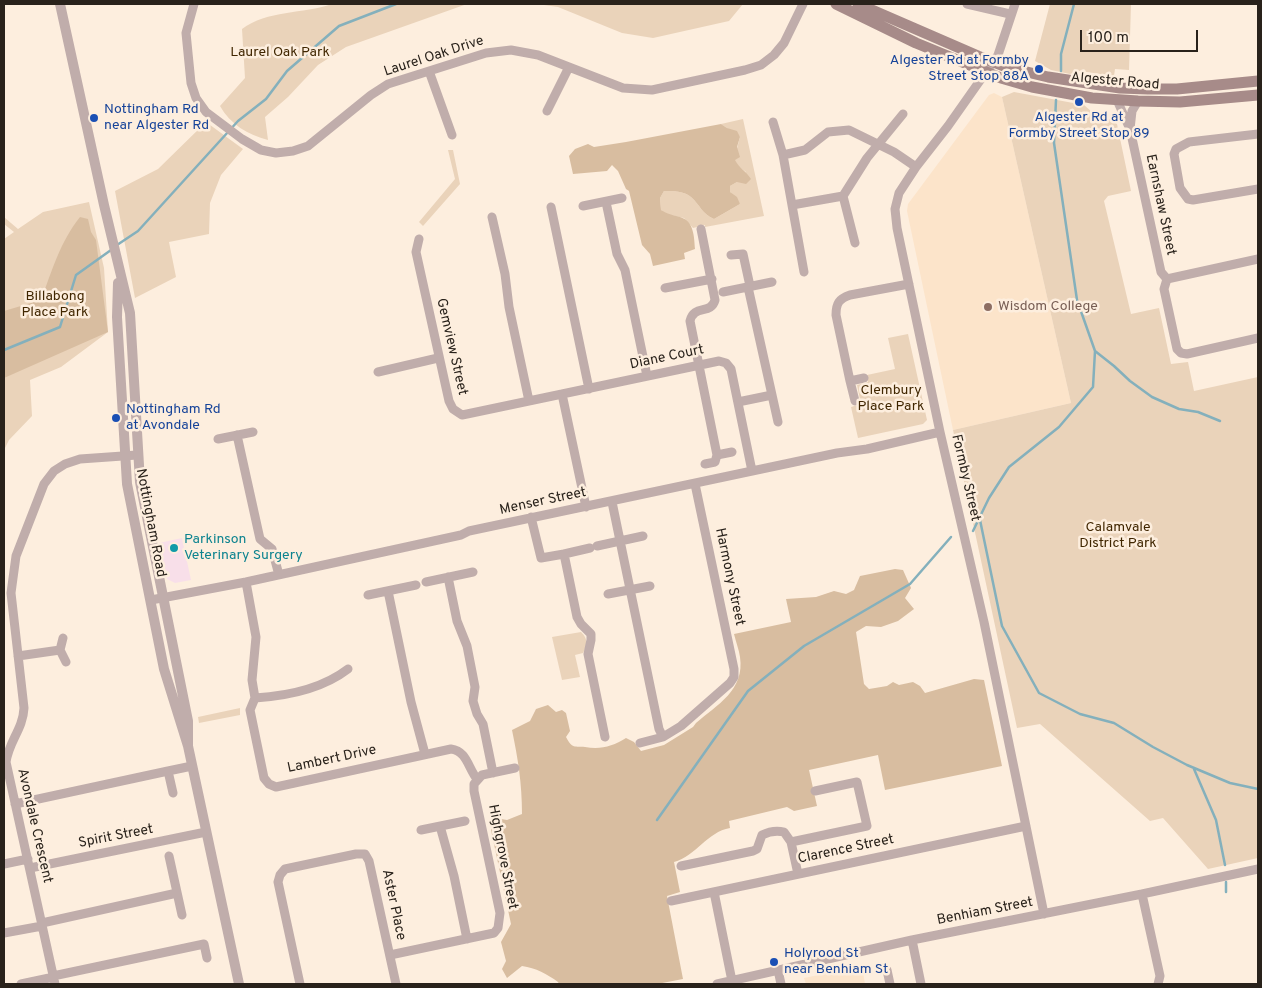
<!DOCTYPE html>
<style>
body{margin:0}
#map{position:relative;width:1262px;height:988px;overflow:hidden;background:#fdeede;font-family:Overpass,sans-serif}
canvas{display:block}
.frame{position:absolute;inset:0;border:5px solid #29221b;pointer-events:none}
.scale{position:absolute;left:1080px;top:30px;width:118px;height:22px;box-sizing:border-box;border:2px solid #29221b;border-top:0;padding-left:6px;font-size:15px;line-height:18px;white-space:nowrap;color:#29221b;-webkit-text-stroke:4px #fdeede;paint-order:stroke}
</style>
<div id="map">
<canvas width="1262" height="988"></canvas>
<div class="frame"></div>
<div class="scale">100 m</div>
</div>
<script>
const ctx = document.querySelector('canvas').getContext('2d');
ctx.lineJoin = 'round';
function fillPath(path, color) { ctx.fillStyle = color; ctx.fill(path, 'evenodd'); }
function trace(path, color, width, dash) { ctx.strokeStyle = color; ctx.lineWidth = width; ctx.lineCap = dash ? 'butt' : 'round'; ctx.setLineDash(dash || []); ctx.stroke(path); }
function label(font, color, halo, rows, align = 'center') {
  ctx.font = font + ' Overpass,sans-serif'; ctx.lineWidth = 5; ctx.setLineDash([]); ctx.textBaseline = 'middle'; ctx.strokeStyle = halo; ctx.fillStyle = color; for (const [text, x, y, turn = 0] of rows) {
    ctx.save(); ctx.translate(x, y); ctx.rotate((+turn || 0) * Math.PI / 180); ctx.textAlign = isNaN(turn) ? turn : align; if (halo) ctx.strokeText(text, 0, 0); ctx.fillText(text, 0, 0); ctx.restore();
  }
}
const commercial = new Path2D(`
 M182,538L191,580L175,583L167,579L159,543Z`);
const built = new Path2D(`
 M994,93L1002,97L1071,403L953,430L907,211L908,204L989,95Z
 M862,966L865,984H806L804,978Z`);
const green = new Path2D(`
 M332,4H473H467L346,47L318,65L288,97L265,117L268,140C248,135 230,124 220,106L245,78L242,29C267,10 303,14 332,4Z
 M537,4H743L729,21L653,38L622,33L558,7Z
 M1050,4H1131L1129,70L1115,69L1114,76L1080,71L1070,74L1051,70L1035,61Z
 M1014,92L1084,105L1100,119H1111L1117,124L1131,191L1108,196L1104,201L1131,314L1159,308L1171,364L1188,362L1194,391L1258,377V858L1208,869L1163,818L1150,821L1040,724L1017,728L953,430L1071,403L1002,97Z
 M743,119L764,216L705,227V225L693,228L684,218L666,214L661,210L660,198L664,191C673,191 684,191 691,197C701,206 701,213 714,219L740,204L730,192V186L737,182L746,172L738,166L734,160L740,137L721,124Z
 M206,122L243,149L221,175L210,203L209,234L169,242L176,277L135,298L115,191L158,169Z
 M448,150H453L460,184L423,226L419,222L455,179Z
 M89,202L104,268L108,332L61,367L30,380L32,416L9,440L4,450V239L14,232L4,224V217L18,229L43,212Z
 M908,334L927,420L923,424L858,438L851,407L861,404L857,385L868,382L867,375L895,369L888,338Z
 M581,632C588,639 588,645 583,653L575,655L580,677L562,680L552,637Z
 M240,708V715L199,723L198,717Z`);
const forest = new Path2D(`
 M721,124L727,128L737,131L740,137L737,147L740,157L735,160C739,168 746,171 751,179L746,184L737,182L730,186V192L737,197L740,204L714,219C701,213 701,206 691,197C684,191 673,191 664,191L660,198L661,210C667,214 673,215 680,217C694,221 694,236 695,249L684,253L685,259L653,266L650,254L642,245L629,191L626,189L618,171L612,165L607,171L573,174L569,156L575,149L588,144L594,147L626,142Z
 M80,217L88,219L91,232L96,240L108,332L4,378V311L41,300C52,271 60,242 80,217Z
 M895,569L903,570L911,588L905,598L914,609L898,621L881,627L866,626L856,632L864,684L869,689L887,686L893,682L899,685L913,682L920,686L925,693L974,679L984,680L1002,766L885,790L878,755L809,770L817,806L794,811L787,807L729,821L730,828C707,832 696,856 674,862L680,892L667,896L683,979L657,984H559L558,982C547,974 536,968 522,966L507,978L502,969L506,961L501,942L511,924L491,830L495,818L507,820L522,814C522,783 518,759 512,730L530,721L536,709L548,705L556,712L562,710L566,713L570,731L566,737C572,749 575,746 585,747C601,750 613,746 626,738L634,742L641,751L664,745L693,727L696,723C717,705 745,690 740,657C739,650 736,642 734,634L791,622L786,599L816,597L834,591L846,594L854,590L860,576Z`);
const stream = new Path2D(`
 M1061,71V54L1074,4
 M117,245L138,231L238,121L266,99L287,71L339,26L396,4
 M4,350L60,327L76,275L111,250
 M1095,351L1114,366L1130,381L1152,397L1179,409L1198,412L1220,421
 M980,520L1002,626L1039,693L1080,714L1114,723L1153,747L1187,765L1230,783L1258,789
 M973,531L989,498L1009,467L1059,427L1093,387L1095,351L1077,300L1054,143L1056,100
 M1194,769L1216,820L1225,865
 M657,820L748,691L804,646L910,584L951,537
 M1226,882V892`);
const minor = new Path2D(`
 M194,4L186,33L191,83L196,98L206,112L242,139L261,150L276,153L293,151L308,146L371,95L388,84L486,53L511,50L538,55L623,88L652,90L745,70L761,65L774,55L784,43L803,4
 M967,4L1010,14
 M1015,4L998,55L948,126L916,167L899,193L895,209L897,228L940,432L984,622L1044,914
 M429,71L452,135
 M1117,100L1129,127
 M1138,101L1132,111L1130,129L1161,272L1167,279L1164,289L1177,349L1181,353L1187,354L1258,338
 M547,111L569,67
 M773,122L783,155L804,272
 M1258,134L1189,142L1176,149L1174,154L1180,188L1188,199L1193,200L1258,189
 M783,155L805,150L828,132L849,130L894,152L916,167
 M606,202L617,254L625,270L647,376
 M792,205L843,196
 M583,206L622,198
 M551,207L589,389
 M492,217L505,274L509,307L529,401
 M701,229L715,300C711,315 694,304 690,321L717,455L715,462L705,464
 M419,239L416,252L449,401L453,409L462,415L467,414L719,361L726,363L731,369L752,471
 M855,243L843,196L867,158L903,114
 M731,255L743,254L750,286
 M1167,279L1258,259
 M748,287L778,422
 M665,288L712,279
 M723,292L772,282
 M378,372L438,358
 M850,381L836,315C836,303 839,299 850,295L909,284
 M562,394L586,507
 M855,401L850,381L864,378
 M738,402L772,395
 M237,435L260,539L272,549L279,575
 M218,439L253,432
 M717,455L732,452
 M612,502L659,729L663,737
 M531,517L541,558L564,554L577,617L581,624L591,634V640L588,654L605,737
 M597,546L643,536
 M564,554L590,548
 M448,577L457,621L467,646L475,687L473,701L477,714L483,724L493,773
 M246,582L256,637L252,680L255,698L250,710L264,778L269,784L276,787L451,749C467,751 468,768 477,779
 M426,582L473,572
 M388,591L411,702L425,754
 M608,594L650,586
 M368,595L416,585
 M151,600L246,582L461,535L469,531L837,453L867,449L940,432
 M63,638L60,650L66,662
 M18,656L60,650
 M255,698C287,696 322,689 348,669
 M640,743L663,737L681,726L730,683L734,677V669L695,484
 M168,771L192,766
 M15,804L168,771L173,793
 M440,826L454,876L467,939
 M421,830L465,821
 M791,842L867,826L857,782L815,791
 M169,856L182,915
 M4,864L28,859
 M681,866L753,851L757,849L762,835C770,831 776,830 784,832L791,842L798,874
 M30,868L206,832
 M714,892L732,981
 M1142,894L1160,976L1158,984
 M671,901L1026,826
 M42,923L177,893
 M4,933L42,926
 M912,940L921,984
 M390,955L494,933L498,928L500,913L474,791V784L482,775L515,768
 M778,970L781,984
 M887,970L890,984
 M53,976L204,944L207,958
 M21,984L54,977
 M55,984L6,762C9,741 23,729 24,708L11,593L16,556L44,484L54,471L65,464L80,459L137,455
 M300,984L278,882L280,875L285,869L356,854H365L369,861L396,984
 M717,984L912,940L1142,894L1258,869`);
const tertiary = new Path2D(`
 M60,4L104,205L130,313L140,482L188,721V746
 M118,283L117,317L127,484L164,669L188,746L239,984`);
const secondary = new Path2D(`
 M836,4L916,43L1001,78L1032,87L1092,98L1138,101L1180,102L1258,95
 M858,4L978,56L1006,67L1048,77L1120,88L1148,89H1177L1258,81`);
const markers = [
 [1039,69,5,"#1a4fb4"],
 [1079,102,5,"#1a4fb4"],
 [94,118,5,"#1a4fb4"],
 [988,307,5,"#8d6e63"],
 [116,418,5,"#1a4fb4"],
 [174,548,5,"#0f9aa8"],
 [774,962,5,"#1a4fb4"]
];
const parkNames = [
 ["Laurel Oak Park",280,53],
 ["Billabong",55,297],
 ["Place Park",55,313],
 ["Clembury",891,391],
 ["Place Park",891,407],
 ["Calamvale",1118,528],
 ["District Park",1118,544]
];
const streetNames = [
 ["Laurel Oak Drive",434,57,-18],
 ["Algester Road",1115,82,5],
 ["Earnshaw Street",1160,205,78],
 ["Gemview Street",451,347,77],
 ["Diane Court",667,358,-12],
 ["Formby Street",965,478,77],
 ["Menser Street",543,502,-12],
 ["Nottingham Road",150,523,79],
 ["Harmony Street",729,577,78],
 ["Lambert Drive",332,760,-12],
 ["Avondale Crescent",34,826,77],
 ["Spirit Street",116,837,-11],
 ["Clarence Street",846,850,-12],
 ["Highgrove Street",502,857,79],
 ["Aster Place",393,905,78],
 ["Benhiam Street",985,912,-11]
];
const transitNames = [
 ["Algester Rd at Formby",1029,61,"right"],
 ["Street Stop 88A",1029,77,"right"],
 ["Nottingham Rd",104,110],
 ["near Algester Rd",104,126],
 ["Algester Rd at",1079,118,"center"],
 ["Formby Street Stop 89",1079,134,"center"],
 ["Nottingham Rd",126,410],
 ["at Avondale",126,426],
 ["Holyrood St",784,954],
 ["near Benhiam St",784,970]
];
const educationNames = [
 ["Wisdom College",998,307]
];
const cultureNames = [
 ["Parkinson",184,540],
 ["Veterinary Surgery",184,556]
];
fillPath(commercial, '#f8dfe9');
fillPath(built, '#fce4ca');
fillPath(green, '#ead3ba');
fillPath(forest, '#d8bda0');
trace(stream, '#84b0bc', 2.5);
trace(minor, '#c0adab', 9);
trace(tertiary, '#c0adab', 10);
trace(secondary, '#a78b89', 11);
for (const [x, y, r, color] of markers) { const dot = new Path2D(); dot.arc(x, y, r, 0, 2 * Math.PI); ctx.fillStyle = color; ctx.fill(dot); trace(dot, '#fdeede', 2); }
label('14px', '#402600', '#fdeede', parkNames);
label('14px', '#29221b', '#fdeede', streetNames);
label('14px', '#164399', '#fdeede', transitNames, 'left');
label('14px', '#785e54', '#fdeede', educationNames, 'left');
label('14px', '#0d838f', '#fdeede', cultureNames, 'left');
</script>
